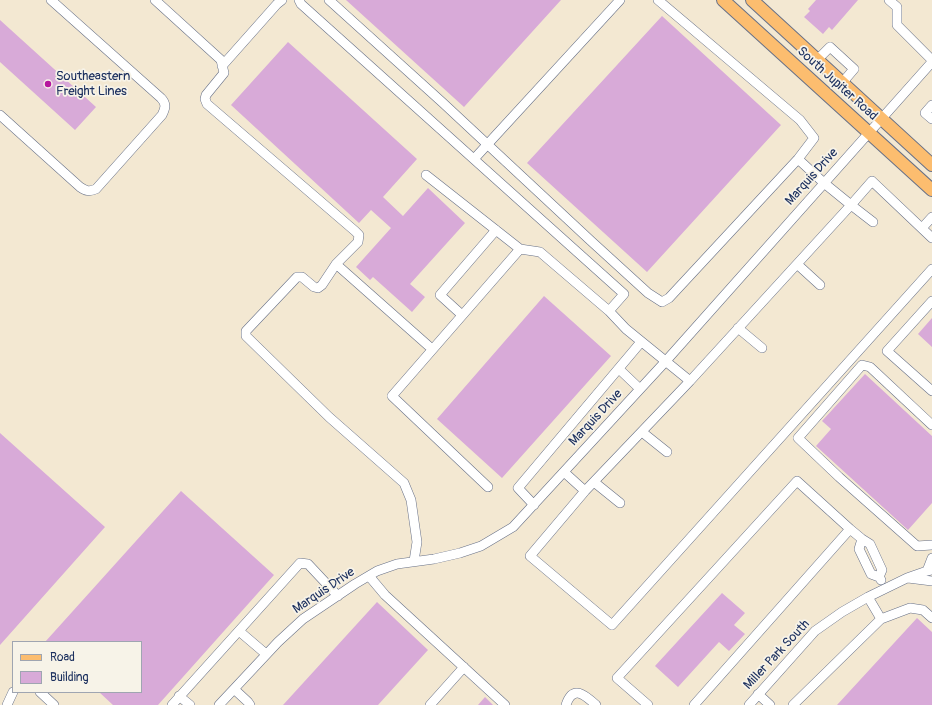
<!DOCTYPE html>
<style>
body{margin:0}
#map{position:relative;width:932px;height:705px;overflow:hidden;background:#f3e8d2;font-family:Pangolin,sans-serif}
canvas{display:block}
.legend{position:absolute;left:12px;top:641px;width:130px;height:52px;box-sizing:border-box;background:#f7f3e8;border:1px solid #9fa5b1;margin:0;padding:5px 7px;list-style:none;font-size:12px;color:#1b2f5e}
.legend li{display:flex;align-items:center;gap:8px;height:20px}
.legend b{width:20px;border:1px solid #9fa5b1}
</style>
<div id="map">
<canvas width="932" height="705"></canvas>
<ul class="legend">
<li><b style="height:5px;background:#fcbd6f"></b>Road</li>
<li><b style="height:11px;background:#d8aad8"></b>Building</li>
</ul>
</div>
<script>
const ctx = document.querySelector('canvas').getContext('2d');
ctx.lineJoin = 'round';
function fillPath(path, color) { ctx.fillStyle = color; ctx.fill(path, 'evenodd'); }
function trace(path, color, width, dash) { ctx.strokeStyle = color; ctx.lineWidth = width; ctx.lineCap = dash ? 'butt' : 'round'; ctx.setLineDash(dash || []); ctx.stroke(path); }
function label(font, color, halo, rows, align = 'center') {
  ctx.font = font + ' Pangolin,sans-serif'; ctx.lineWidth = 3.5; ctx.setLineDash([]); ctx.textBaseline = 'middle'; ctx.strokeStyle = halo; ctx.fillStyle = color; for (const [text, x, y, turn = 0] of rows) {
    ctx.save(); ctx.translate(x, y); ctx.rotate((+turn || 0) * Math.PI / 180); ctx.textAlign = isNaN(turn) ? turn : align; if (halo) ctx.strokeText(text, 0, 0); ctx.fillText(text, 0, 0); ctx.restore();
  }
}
const building = new Path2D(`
 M346,0H561L464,107Z
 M816,0H858L832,30L829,27L823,34L804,17L810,11L808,9Z
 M662,16L781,125L647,272L527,163Z
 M0,20L96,107L75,130L0,62Z
 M288,42L417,159L383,197L403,216L428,188L465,223L410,284L425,297L412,312L373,277L370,280L356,267L391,228L371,210L359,223L231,105Z
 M544,296L611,356L502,478L437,419Z
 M932,318V347L918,334Z
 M865,374L932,436V503L908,530L816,446L831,429L822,421Z
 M0,433L105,527L0,645Z
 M181,491L274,575L158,705H113L99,692H141V642H45Z
 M722,593L745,613L734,625L745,634L729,651L719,642L678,687L655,666Z
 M377,602L428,650L378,705H283Z
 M917,618L932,632V705H837Z
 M485,697L493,705H478Z`);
const minor = new Path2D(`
 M155,0L221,60L224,73L206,95L205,99L207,104L355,231L359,235L358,242L336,264L322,285L318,288L314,287L302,277H297L246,331V336L329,417L404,483L411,500L417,542L414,561
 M299,0L301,4L624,294L609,311L626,329L690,381L851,205L824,183L798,159
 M329,0L443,103L591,241L648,293L662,302L669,298L798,159L814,138L800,120L658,0
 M889,0L897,7V25L932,60
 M817,60L830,47L854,69L842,83
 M222,66L277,4L282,0
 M932,105L925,113L932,119
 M0,115L80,187C86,191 89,192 96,189L162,115C165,109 167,104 161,98L51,0
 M474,159L620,0
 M426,175L520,249
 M873,222L851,205L872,181L932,238
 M922,228L932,217
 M336,264L432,349
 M797,264L820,285
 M932,301L887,351L932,391
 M462,315L440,295L496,230
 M738,328L762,348
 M619,369L640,389
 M932,425L870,367L862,365L798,438L839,477L917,546L932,545
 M642,432L667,452
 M564,472L585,491L690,381
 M594,482L620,503
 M488,487L392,396L520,249L540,252L609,311
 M585,491L530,556L612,625L932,269
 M534,505L518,488L641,342
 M862,539L859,549L871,574L879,577L881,580
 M927,571L932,558
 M369,576L385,595L505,705
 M908,578L932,581
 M868,597L881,619
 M239,631L266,654
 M234,689L248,702L250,705
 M40,692L54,705
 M758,694L770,705
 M179,696L190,705
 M7,705L13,692
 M172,705L300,563L308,564L338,596
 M219,705L278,642L303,619L355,584L377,571L397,564L434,559L460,553L481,546L513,527L665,362L932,62
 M430,705L464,667
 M566,705C573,684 585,695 596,705
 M648,705L617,678L797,481L850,529L862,539L870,544L882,570L879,577
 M694,705L850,529
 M749,705L815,631L842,612L868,597L907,578L927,571L932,570
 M793,705L881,619L910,608L923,610L932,618`);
const major = new Path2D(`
 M723,0L932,190
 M752,0L932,165`);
const markers = [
 [48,84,4,"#b5179e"]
];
const poiNames = [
 ["Southeastern",56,77],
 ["Freight Lines",56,92]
];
const streetNames = [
 ["South Jupiter Road",837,84,42],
 ["Marquis Drive",812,177,-48],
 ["Marquis Drive",596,418,-47],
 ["Marquis Drive",324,591,-34],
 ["Miller Park South",777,655,-47]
];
fillPath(building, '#d8aad8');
trace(minor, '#677087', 10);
trace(major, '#677087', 14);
trace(minor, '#fff', 9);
trace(major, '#fcbd6f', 12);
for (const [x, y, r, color] of markers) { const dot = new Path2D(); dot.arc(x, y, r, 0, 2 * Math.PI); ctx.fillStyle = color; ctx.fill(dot); trace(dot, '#f7f3e8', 1.5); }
label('13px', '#1b2f5e', '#f7f3e8', poiNames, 'left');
label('13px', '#1b2f5e', '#f7f3e8', streetNames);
</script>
